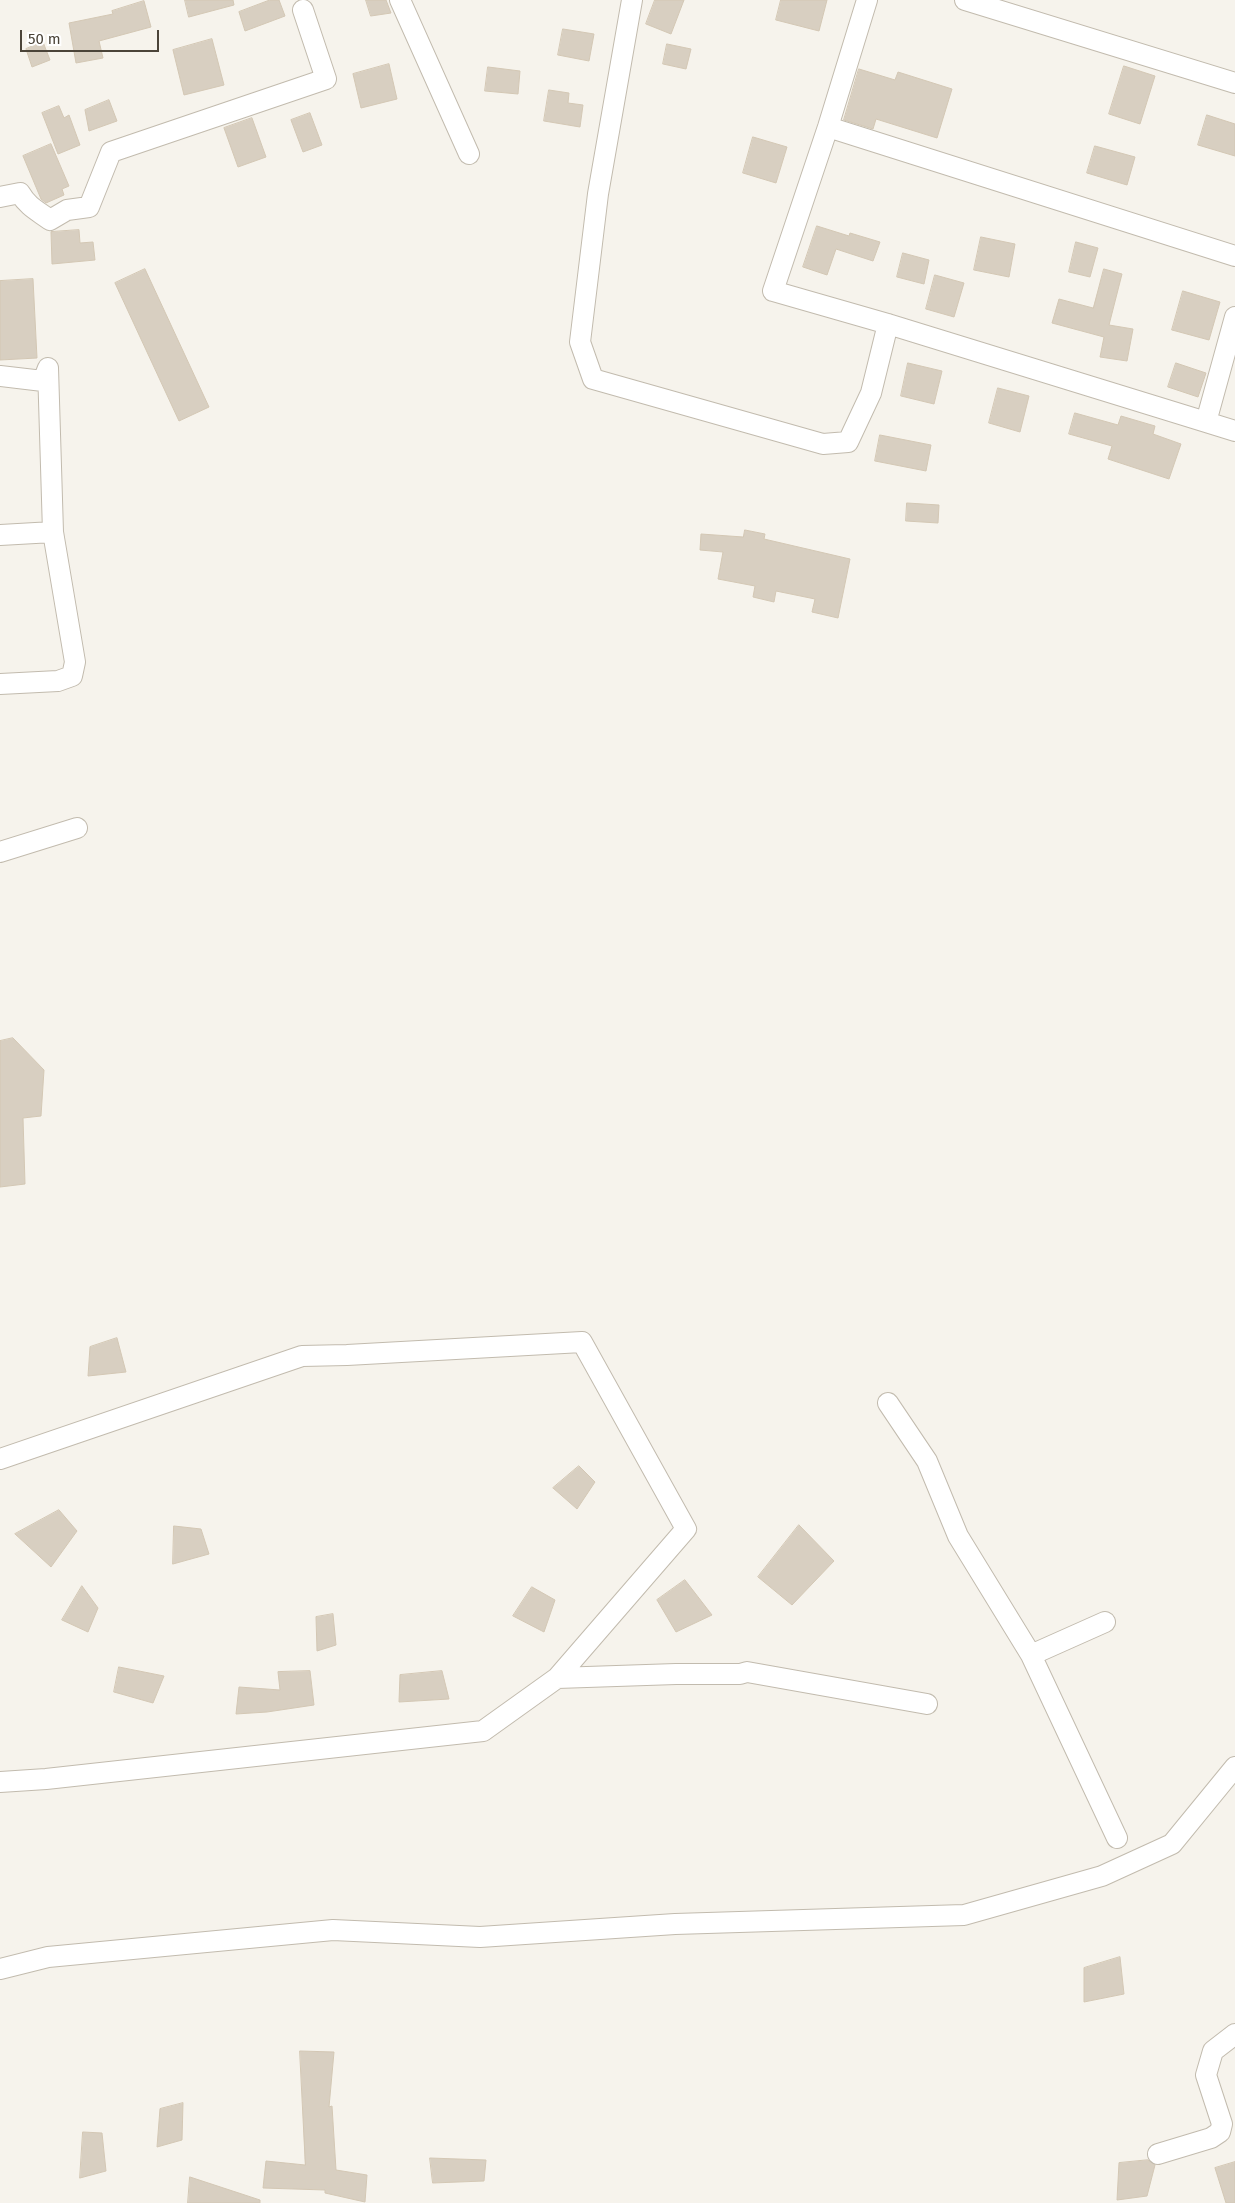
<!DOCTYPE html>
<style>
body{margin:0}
#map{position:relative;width:1235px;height:2203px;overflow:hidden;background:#f6f3ec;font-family:"Fira Sans",sans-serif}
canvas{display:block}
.scale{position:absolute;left:20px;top:30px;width:139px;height:22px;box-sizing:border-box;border:2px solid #4b4439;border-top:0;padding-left:6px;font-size:15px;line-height:18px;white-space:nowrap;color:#4b4439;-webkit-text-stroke:4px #fff;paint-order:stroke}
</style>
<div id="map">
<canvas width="1235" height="2203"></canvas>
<div class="scale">50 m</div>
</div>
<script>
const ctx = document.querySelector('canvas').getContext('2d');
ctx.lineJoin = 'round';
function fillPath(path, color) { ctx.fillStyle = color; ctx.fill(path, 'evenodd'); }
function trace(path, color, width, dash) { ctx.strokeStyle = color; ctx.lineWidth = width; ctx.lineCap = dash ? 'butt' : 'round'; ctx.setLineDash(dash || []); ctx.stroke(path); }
const building = new Path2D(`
 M185,0H233L234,5L189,17Z
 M270,0H279L285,16L245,31L239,12Z
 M366,0H386L391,13L371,16Z
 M655,0H684L671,34L646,24Z
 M781,0H827L819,31L776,20Z
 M144,1L151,27L99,41L103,58L76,63L69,23L113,14L112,11Z
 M563,29L594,34L589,61L558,55Z
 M212,39L224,85L184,95L173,50Z
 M43,42L50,60L32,67L26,49Z
 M667,44L691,49L686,69L663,64Z
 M389,64L397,99L361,108L353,74Z
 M1124,66L1155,76L1140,124L1109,114Z
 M488,67L520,71L518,94L485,91Z
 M859,69L895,80L898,72L952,89L937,138L876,119L873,129L844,120Z
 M549,90L569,93L568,103L583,105L580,127L544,121Z
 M109,100L117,121L89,131L85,110Z
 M59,106L64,118L69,115L80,145L58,154L42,113Z
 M310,113L322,145L303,152L291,120Z
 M1207,115L1235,124V156L1198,145Z
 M252,118L266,157L238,167L224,128Z
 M753,137L787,147L776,183L743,173Z
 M51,144L69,186L62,189L64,195L46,203L41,199L23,156Z
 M1095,146L1135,157L1127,185L1087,173Z
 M817,226L849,236L850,233L880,242L873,261L836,249L827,275L803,267Z
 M79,230L80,243L93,242L95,260L52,264L51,232Z
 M981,237L1015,244L1009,277L974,270Z
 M1076,242L1098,248L1090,277L1069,272Z
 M903,253L929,260L924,284L897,277Z
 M145,269L209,407L179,421L115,283Z
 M1104,269L1122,274L1109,325L1133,329L1127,361L1100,357L1104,337L1052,323L1059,299L1093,308Z
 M935,275L964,283L954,317L926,309Z
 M33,279L37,358L0,360V281Z
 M1183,291L1220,302L1209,340L1172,330Z
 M908,363L942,371L934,404L901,396Z
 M1176,363L1206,373L1198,397L1168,387Z
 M998,388L1029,396L1020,432L989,423Z
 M1075,413L1118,425L1121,416L1155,426L1153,434L1181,444L1169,479L1108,459L1112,446L1069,434Z
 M880,435L931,445L926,471L875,461Z
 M907,503L939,505L938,523L906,521Z
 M745,530L765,534L764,539L850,559L838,618L812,612L815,599L776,591L774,602L753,597L755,586L718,579L723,552L700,550L701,534L743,537Z
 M13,1038L44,1070L41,1116L23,1118L25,1184L0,1187V1041Z
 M117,1338L126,1372L88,1376L90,1347Z
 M579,1466L595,1482L577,1509L553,1488Z
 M59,1510L77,1531L51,1567L15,1534Z
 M799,1525L834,1561L792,1605L758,1577Z
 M174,1526L201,1529L209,1554L173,1564Z
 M685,1580L712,1615L676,1632L657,1600Z
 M82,1586L98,1608L88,1632L62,1620Z
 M532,1587L555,1600L544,1632L513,1616Z
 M333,1614L336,1645L317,1651L316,1617Z
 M119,1667L164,1676L153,1703L114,1692Z
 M310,1671L314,1705L267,1712L236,1714L239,1687L280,1690L278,1672Z
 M442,1671L449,1699L399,1702L400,1675Z
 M1120,1957L1124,1994L1084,2002V1968Z
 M300,2051L334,2052L329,2107L332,2106L336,2170L367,2175L365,2202L325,2193V2190L263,2188L266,2161L305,2165Z
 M183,2103L182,2140L157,2147L160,2109Z
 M83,2132L102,2133L106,2171L80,2178Z
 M430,2158L486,2160L484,2181L433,2183Z
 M1148,2160L1155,2165L1147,2196L1117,2200L1119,2163Z
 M1235,2162V2203H1226L1215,2168Z
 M190,2177L260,2200V2203H188Z`);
const street = new Path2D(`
 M400,0L469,154
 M632,0L598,194L580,342L593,379L823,444L848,442L871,393L888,324
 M867,0L828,127L773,291L888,324L1206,422L1235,317
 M965,0L1235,83
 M828,127L1235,256
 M0,197L20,193C28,207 38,211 50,220L67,210L89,207L111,152L326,79L303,10
 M0,376L43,381L48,368
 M1206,422L1235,431
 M0,535L53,532
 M0,684L58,681L72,676L75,662L53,532L48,368
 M0,852L77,828
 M888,1403L927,1461L958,1536L1031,1655L1117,1838
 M0,1459L302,1356L347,1355L582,1342L686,1529L557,1678L483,1731L46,1779L0,1782
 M1031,1655L1105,1622
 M557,1678L676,1674H740L747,1672L927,1704
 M0,1969L48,1957L333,1930L480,1937L675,1924L964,1915L1102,1876L1172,1844L1235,1767
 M1158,2154L1211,2138L1220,2132L1222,2124L1206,2075L1213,2051L1235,2034`);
fillPath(building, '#d8cfc1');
trace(building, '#d3c7b4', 1);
trace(street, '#c2bbae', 22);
trace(street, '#fff', 20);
</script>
